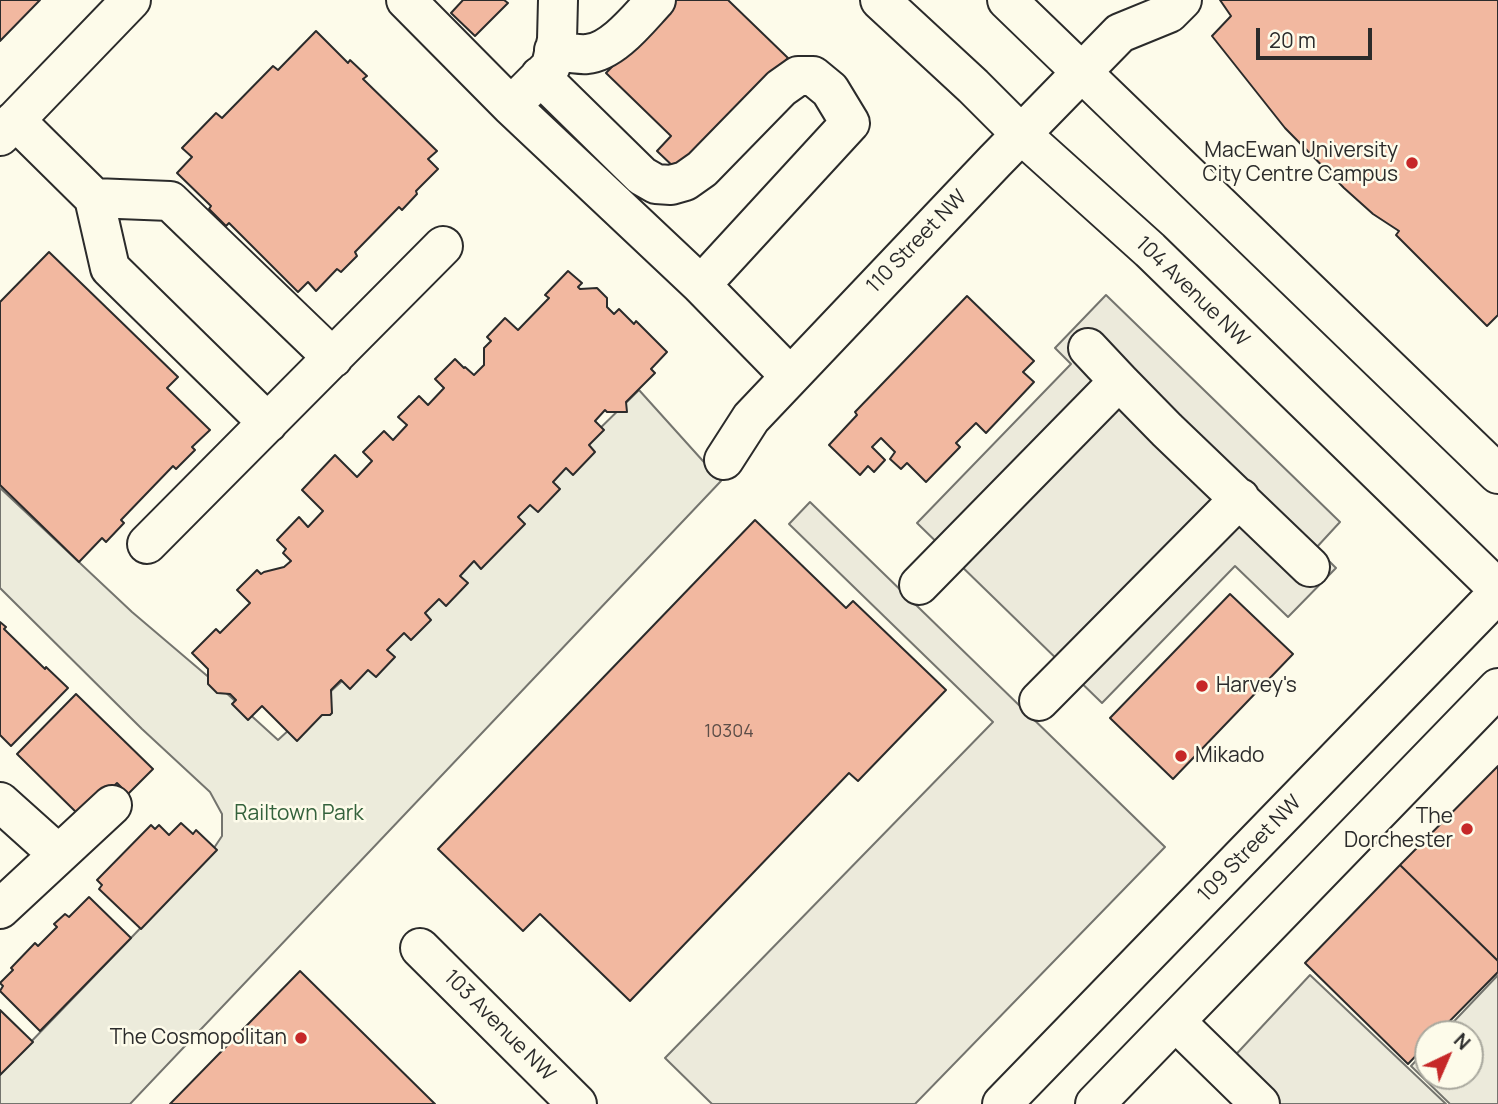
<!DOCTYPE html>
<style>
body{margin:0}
#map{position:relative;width:1498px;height:1104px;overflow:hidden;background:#fdfbea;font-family:Manrope,sans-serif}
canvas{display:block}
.north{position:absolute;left:1414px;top:1020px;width:70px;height:70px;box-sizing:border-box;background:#fdfbea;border:2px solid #a9a89e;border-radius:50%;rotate:44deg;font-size:19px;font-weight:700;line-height:28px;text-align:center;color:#2b2b2b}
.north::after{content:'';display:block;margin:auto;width:24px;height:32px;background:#c62828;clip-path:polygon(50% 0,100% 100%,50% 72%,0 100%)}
.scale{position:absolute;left:1256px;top:28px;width:116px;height:32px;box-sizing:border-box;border:4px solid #2b2b2b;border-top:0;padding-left:9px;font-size:21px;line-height:24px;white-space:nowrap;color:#2b2b2b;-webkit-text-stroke:5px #fdfbea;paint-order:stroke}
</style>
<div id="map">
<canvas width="1498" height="1104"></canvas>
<div class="north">N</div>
<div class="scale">20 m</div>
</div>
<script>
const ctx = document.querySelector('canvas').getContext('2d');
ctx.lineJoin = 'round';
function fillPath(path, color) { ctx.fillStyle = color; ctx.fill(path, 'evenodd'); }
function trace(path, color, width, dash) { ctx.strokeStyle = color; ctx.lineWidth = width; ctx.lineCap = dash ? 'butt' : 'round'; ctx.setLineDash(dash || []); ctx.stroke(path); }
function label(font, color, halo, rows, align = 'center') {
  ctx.font = font + ' Manrope,sans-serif'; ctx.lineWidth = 5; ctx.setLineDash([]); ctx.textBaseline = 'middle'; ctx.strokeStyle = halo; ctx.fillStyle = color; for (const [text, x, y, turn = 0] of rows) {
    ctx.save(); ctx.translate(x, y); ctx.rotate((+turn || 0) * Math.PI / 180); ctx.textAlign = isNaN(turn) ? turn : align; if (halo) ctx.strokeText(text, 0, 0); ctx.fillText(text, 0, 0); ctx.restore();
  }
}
const green = new Path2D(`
 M639,390L721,481L130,1104H0V1074L206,860L222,836V814L210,792L142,729L0,588V488L132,612L212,680L278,740L355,669Z`);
const parking = new Path2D(`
 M1106,295L1340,522L1316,548L1336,568L1288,617L1235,566L1102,703L917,523L1071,364L1055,348Z
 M810,502L1165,847L915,1104H712L665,1058L993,722L789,524Z
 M1310,975L1446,1104H1238L1214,1078Z
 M1498,975V1104H1450L1411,1066L1428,1048V1076H1470V1034H1442Z`);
const building = new Path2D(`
 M0,0H40L0,41Z
 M463,0H504L508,3L475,36L451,13Z
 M676,0H728L788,58L678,171L657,151L671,136L606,73Z
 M1220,0H1498V315L1487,326L1396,235L1399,231L1373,214L1344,188L1285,128L1212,36L1231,16Z
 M316,31L348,63L350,60L367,76L363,79L437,151L428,159L438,169L416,191L417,194L402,210L399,207L355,252L357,256L341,272L337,269L316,291L308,282L298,292L229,223L226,226L209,209L211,206L177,173L192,157L182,148L216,113L222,118L273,66L278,70Z
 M49,252L178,377L167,388L210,430L192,447L195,450L176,469L173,466L121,520L124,523L106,542L102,538L79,562L0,485V302Z
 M568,271L582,283L578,287L580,289L597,288L607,298V307L614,314L619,309L634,324L636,321L667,352L651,369L655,373L626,402L627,412H607L605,410L595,421L604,430L589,445L595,452L573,475L566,468L553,482L560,489L538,512L530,505L518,517L525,524L481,569L474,561L460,576L468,583L446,606L439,599L425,613L431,620L411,640L404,633L387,650L395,657L376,677L368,670L350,689L341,680L331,690L332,713L330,715H322L297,741L262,706L248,720L232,704L236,700L230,694L217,693L208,684V669L192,653L216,629L220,633L250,603L237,590L257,570L261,574L264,572L284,567L291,561L283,553L286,549L277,540L299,517L308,527L323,511L302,490L335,455L357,477L372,461L363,452L384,431L393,440L407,425L398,417L419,396L428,405L444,388L435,379L455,359L464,368L465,367L474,375L484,365V348L491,341L487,337L505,318L518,330L549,298L545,295Z
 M967,296L1034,361L1023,372L1034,382L986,433L976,423L956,443L960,447L926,482L907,463L901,469L890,459L895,452L881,438L872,447L885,460L874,472L868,466L860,475L829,445L857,415L855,412Z
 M755,520L846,608L853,601L946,690L858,781L849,773L630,1001L540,914L523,931L438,849Z
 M1230,594L1293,654L1173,779L1110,718Z
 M0,622L6,627L4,629L45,669L46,667L68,688L11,746L0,735Z
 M76,694L153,769L128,794L117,783L82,818L17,754Z
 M1498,766V961L1400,865Z
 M181,823L193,834L196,830L217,850L141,929L99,889L102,885L97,880L151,825L155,829L159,825L169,835Z
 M1400,865L1498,961V972L1437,1034H1428V1043L1408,1064L1305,963Z
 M89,897L131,938L40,1031L0,991L3,986L0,983L13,970L11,968L35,943L38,946L57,927L54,924L65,914L69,917Z
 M300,971L435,1104H170Z
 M0,1010L33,1042L0,1075Z`);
const minor = new Path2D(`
 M406,0L511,106L701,285L790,376
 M554,50C565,52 577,55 587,54C613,52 639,18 656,0
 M540,76L642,176L656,184L671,185L685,181L702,169L781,88L798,76H813L830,90L850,123L701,285
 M523,94L551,66L557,40L558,0
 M15,120L94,198L170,201L333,358
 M0,136L131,0
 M94,198L110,268L268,423
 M1088,348L1119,381
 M724,460L751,418L995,161L1120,33L1169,13L1182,0
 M147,544L443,246
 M919,585L1119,381L1167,430L1310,567
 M1039,701L1240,498
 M0,802L58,854
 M0,909L112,805
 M420,948L577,1104
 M1176,1022L1260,1104`);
const major = new Path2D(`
 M880,0L973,86L1021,134L1150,250L1498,589
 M1007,0L1498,474
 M1002,1104L1498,593
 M1095,1104L1498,688`);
const markers = [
 [1412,163,7,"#c62828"],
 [1202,686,7,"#c62828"],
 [1181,756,7,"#c62828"],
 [1467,829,7,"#c62828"],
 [301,1038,7,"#c62828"]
];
const numberNames = [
 ["10304",729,732]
];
const poiNames = [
 ["MacEwan University",1398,151],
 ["City Centre Campus",1398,175],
 ["Harvey's",1216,686,"left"],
 ["Mikado",1195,756,"left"],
 ["The",1453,817],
 ["Dorchester",1453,841],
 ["The Cosmopolitan",287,1038]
];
const streetNames = [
 ["110 Street NW",917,242,-46],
 ["104 Avenue NW",1192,292,44],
 ["109 Street NW",1250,849,-46],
 ["103 Avenue NW",499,1026,45]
];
const parkNames = [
 ["Railtown Park",299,814]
];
fillPath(green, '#ecebdb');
trace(green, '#74746e', 2);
fillPath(parking, '#eceadb');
trace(parking, '#74746e', 2);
fillPath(building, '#f2b8a0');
trace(building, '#2b2b2b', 2);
trace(minor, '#2b2b2b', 42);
trace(major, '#2b2b2b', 42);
trace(minor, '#fdfbea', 38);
trace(major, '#fdfbea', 38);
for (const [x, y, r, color] of markers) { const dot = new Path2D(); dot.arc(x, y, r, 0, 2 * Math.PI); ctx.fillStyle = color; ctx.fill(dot); trace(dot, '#fdfbea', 2.5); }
label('18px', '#5d4e48', null, numberNames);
label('21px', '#2b2b2b', '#fdfbea', poiNames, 'right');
label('21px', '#2b2b2b', '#fdfbea', streetNames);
label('21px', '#34623c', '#fdfbea', parkNames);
</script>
